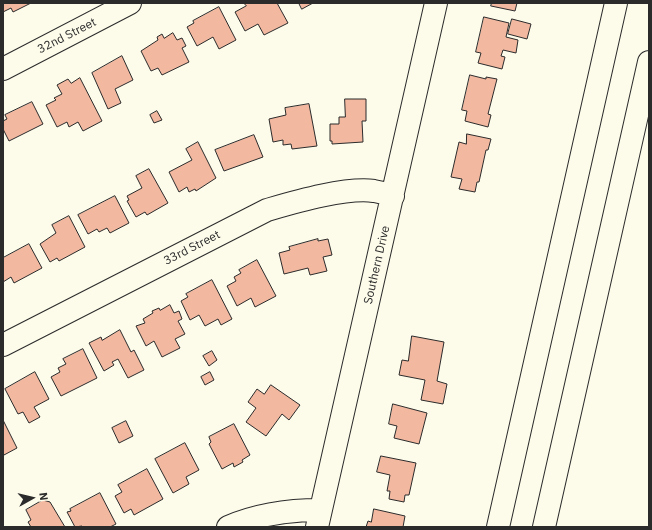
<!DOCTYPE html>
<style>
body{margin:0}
#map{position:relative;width:652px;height:530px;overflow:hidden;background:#fdfbea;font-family:"IBM Plex Sans",sans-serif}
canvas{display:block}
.frame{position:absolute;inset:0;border:4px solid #2b2b2b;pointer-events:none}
.north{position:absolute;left:12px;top:478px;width:40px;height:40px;-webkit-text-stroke:3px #fdfbea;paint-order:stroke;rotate:82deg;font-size:11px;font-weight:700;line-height:16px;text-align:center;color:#2b2b2b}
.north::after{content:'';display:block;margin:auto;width:14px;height:18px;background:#2b2b2b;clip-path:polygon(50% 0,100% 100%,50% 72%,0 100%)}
</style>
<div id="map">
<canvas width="652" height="530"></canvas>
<div class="frame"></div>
<div class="north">N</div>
</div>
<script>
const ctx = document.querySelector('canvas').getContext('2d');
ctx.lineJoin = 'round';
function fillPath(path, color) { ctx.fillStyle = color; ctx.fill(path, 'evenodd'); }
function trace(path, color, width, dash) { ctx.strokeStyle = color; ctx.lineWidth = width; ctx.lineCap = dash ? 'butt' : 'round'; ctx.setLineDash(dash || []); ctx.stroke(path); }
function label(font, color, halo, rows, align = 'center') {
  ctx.font = font + ' "IBM Plex Sans",sans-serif'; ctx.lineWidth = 3; ctx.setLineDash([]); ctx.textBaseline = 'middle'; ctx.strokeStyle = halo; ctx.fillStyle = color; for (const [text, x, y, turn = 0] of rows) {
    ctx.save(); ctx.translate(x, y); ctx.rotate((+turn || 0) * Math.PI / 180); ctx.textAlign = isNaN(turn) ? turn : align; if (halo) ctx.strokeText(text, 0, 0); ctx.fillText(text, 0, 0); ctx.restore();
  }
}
const building = new Path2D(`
 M3,3H31L13,12L11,8L3,12Z
 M244,3H277L288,23L264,35L258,24L245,31L235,12L246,6Z
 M299,3H313L302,9Z
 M492,3H517L515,11L491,6Z
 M219,7L236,40L219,49L213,37L197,46L187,27L194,23L193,21Z
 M484,17L509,23L506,37L518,40L516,53L503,50L501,56L505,57L502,69L478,63L481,53L476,52Z
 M512,19L531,24L527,39L508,34Z
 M173,33L177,40L182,38L186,46L182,48L189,62L162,75L158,68L151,71L141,51L158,40L157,37L162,34L164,38Z
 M122,56L133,80L115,89L121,103L108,109L92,73Z
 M470,75L486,79V77L497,79L488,114L491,115L488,127L465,121L467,111L462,110Z
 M80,78L102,121L83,131L78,122L69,127L67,122L57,127L46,105L56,100L54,98L62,94L57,85L68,79L71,83Z
 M345,99H366V121H362L363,142L332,144V141H330V124H339V117H345Z
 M32,102L43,124L9,141L3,129V121L7,119L5,115Z
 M309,104L317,146L292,149L291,144L283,145V140L273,142L269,119L286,115L285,108Z
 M157,111L162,120L154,123L150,115Z
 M467,134L491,139L488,150H486L479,182H477L475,192L459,189L462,179L451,177L459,142L466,144Z
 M254,135L263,157L224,171L215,150Z
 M198,142L216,178L196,191L195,189L189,192L187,187L179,192L169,172L192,160L186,149Z
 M149,169L168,203L147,215L145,212L136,217L127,201L129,200L127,196L142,188L136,176Z
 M115,196L129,223L110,233L107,228L99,232L97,229L88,234L78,215Z
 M69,216L85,247L59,261L57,258L50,262L40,244L56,233L52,225Z
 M318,239V241L328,239L332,255L323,257L327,271L310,275L308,268L284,274L279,253L290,250L289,247Z
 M29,244L42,268L14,283L11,277L3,282V258Z
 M257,260L276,296L255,307L251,298L237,306L227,286L236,281L234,277L241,273L239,270Z
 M212,280L232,319L221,325L218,319L205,326L199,315L190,320L181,301L188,297L186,294Z
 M170,305L174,313L179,311L182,319L178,321L185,334L175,339L180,348L162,357L154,341L146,346L136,326L145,323L143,319L153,313L152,311L159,308L160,310Z
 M120,330L131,352L134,350L144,370L128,378L118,359L112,362L114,365L104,371L89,343L101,337L102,340Z
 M412,336L444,342L437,381L447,384L443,404L421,400L425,380L399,375L402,360L408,361Z
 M83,349L97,378L61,396L51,377L60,372L58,368L66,364L63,359Z
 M212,351L217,360L209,366L203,356Z
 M35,372L49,399L34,407L40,417L29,423L23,412L18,414L5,389Z
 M210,372L214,380L205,385L201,377Z
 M271,385L300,405L289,420L282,414L266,436L246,422L256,408L248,402L257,389L264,394Z
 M393,404L427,413L419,444L394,438L397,426L389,424Z
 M3,420L17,448L4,455L3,452Z
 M126,421L133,436L119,443L112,428Z
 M234,424L250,455L242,460L243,462L234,467L233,463L222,469L209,444L211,442L209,437Z
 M185,443L199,470L186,477L189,484L173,493L155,459Z
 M381,456L416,463L409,495H405L404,502L389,499L390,491H387L390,475L377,472Z
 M147,469L163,499L134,515L131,509L124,513L115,496L122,492L118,485Z
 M100,493L116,524L110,527H83L82,526L75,527L67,512L71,511L70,509Z
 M43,500L50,502L65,527H31L28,522L31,520L26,510Z
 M374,509L405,516L403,527H366L368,521L371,522Z`);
const minor = new Path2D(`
 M3,69L130,3
 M3,345L267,210C295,202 346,187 374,191C380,192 387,194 393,196
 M228,527C258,514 289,510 320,510
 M317,527L436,3`);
const highway = new Path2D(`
 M498,527L616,3
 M544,527L649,62`);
const streetNames = [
 ["32nd Street",67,36,-27],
 ["33rd Street",192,248,-27],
 ["Southern Drive",377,265,-77]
];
fillPath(building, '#f2b8a0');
trace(building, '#2b2b2b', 1);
trace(minor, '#2b2b2b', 24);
trace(highway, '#2b2b2b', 24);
trace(minor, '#fdfbea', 22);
trace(highway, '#fdfbea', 22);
label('12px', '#2b2b2b', '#fdfbea', streetNames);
</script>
